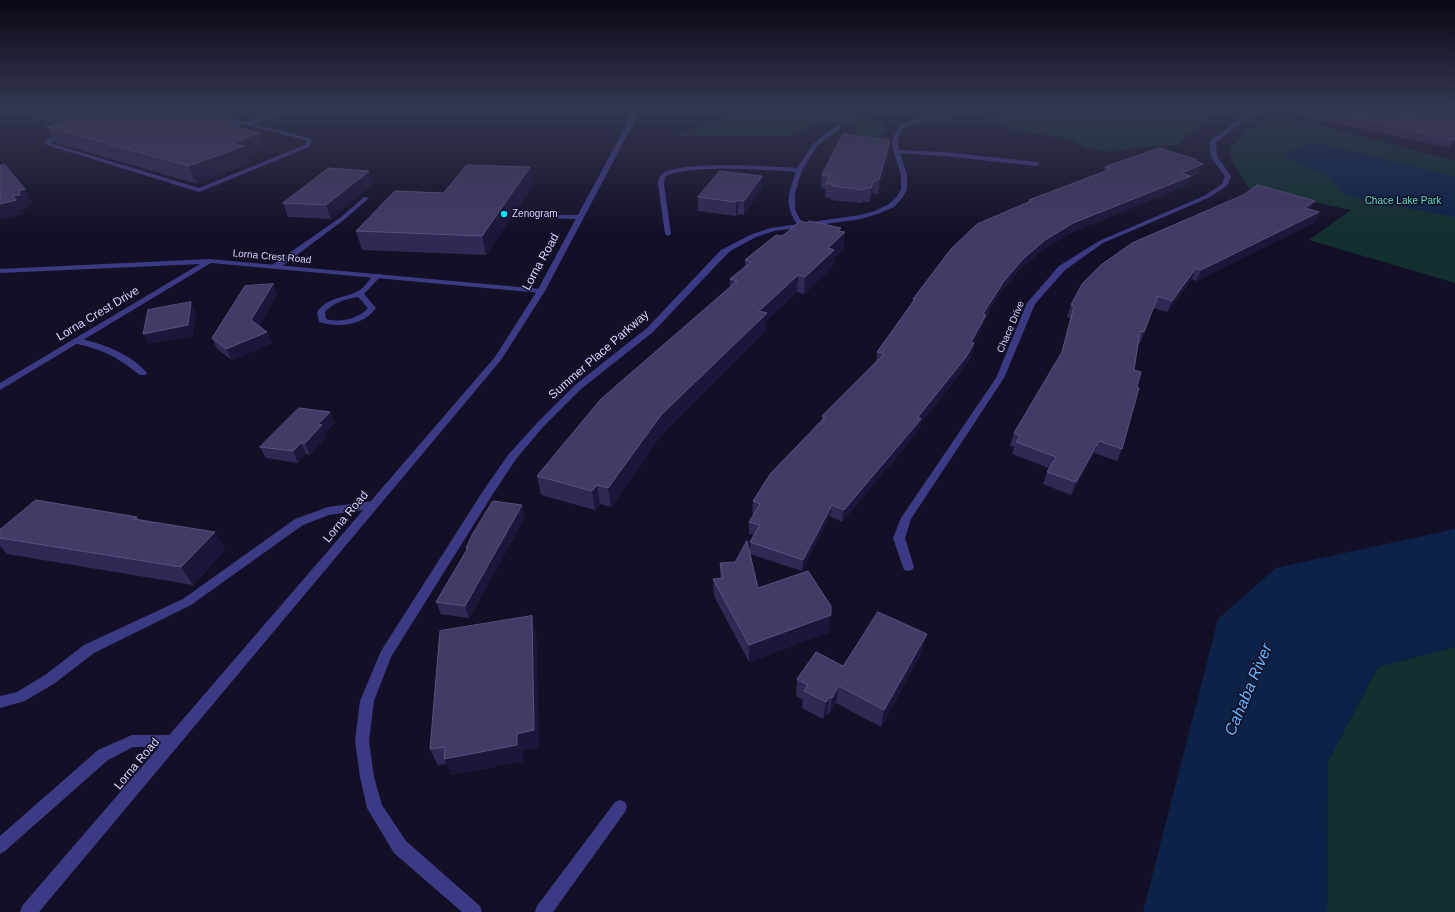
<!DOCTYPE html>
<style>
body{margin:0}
canvas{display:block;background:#130f26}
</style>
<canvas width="1455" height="912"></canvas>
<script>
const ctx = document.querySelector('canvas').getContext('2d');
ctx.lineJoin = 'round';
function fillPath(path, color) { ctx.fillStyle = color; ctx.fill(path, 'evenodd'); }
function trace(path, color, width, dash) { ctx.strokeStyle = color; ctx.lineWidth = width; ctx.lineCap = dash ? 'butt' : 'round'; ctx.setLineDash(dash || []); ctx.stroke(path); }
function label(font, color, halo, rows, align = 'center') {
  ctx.font = font + ' Helvetica,sans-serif'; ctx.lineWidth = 3; ctx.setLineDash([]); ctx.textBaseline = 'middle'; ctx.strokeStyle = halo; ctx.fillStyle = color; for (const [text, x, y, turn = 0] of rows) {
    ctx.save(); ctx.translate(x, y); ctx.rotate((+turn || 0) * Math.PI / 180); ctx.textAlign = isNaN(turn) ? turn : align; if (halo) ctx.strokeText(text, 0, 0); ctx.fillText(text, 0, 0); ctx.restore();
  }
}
const green = new Path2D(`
 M37,107H112L55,124L14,113Z
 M765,107H812L880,122L885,127L878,145L851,144L859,135L856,127L824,119L789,136H673Z
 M1024,107H1148L1217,110L1177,146L1160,145L1110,152L1087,148L1074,141L999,126L996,120L1012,110Z
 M1276,117L1331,128L1455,161V283L1309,240L1351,210L1249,188L1232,161L1230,148L1247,131Z
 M1455,647V912H1327L1328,761L1378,667Z`);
const water = new Path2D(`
 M1316,143L1455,176V217C1418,209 1381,206 1345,194C1337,188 1334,181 1326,176C1312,168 1296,164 1283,155L1290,151L1305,148L1303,144Z
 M1455,529V647L1378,667L1328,761L1327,912H1143L1218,619L1276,568Z`);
const service = new Path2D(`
 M175,107H183L247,122L292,107H298L252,124L309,138L312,142L309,147L199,192L44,144L48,139L67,133V135L50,143L199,188L305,145L306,142L305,140Z
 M613,107H639L641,108L638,110Z
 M838,125L843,126L817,146L802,170L795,193V210L803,225L802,226H798C784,204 788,195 796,172C769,170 685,164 665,177L664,184L671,234L668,236L665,234L658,184C658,180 659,176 663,173C684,161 770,166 797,168L813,144Z
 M898,150L944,152L1037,162L1040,164L1037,166L944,156L896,153V151Z
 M364,197L369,198L345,219L278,269H272V265L341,217Z
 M536,215H580L583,217L580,219L534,218V216Z
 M374,274H380L381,276L364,294L376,308C363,326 339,328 319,322L317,312C328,297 341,299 356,292C363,290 369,280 374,274ZM358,297L368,308C358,319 340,323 326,319L325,312C334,302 346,299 358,297Z
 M76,338C101,343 130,353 147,373L146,375H140C114,355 104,350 73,343V339Z
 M373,501L377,502L378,505L377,508L329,515L303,525L191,605L94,653L55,683L25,701L0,708V696L17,692L45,675L84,645L183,599L295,519L328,507Z
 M132,735H173L178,736L180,741L178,746L173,747H133L108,760L5,851L0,854V836L98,750Z
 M620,800L625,802L627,807L625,812L553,912H535L537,906L615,802Z`);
const minor = new Path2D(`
 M996,107H1003L988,112L926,120L904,127L898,138V146L907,175V189L903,197L894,207L880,213L861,219L774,231L756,237L732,250L727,254L653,332L581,389L543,427L516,459L491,497L391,657L374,701L369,741L374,777L382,805L406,841L480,906L482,912H462L394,853L367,808L360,777L355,741L360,701L381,651L483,491L508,455L537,423L575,385L647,328L721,250L727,247L752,234L771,228L860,215L875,211L889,204L898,195L901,189V175L892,146L893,138L900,125C931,113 965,117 996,107Z
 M1256,107H1262L1216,142L1217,156L1231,176L1227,186L1208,198L1103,243L1065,270L1035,304L1004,378L911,519L905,538L914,567L912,570L908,571L904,570L893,538L901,518L996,378L1027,303L1059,266L1099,241L1204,196L1222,184L1225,176C1217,165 1207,156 1210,141Z
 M209,259L541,289L545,291L541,293L211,263L0,390V383L200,264L0,273V269Z`);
const tertiary = new Path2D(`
 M636,107H642L545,291L501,360L39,912H20L22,906L495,357L537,291Z`);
const wall = new Path2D(`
 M910,107H972L950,114L935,115L936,111Z
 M1288,107H1377L1384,108L1385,107H1455V139L1449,148L1302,116L1304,113L1287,109Z
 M240,125L241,129L259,133L265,149L247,156L250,163L197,184L56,143L47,127Z
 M889,153L878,194L872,193L870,202L863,201L862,203L831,200V198L825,197L826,189L821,188L822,175Z
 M1197,162L1199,173L1191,176L1187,185L1070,233L1043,250L1020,269L1001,291L985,319L983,325L974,343L972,354L964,368L921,423L919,430L842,522L830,516L802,571L750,554L758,588L829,632L749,662L714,596L713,579L720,578V563L735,562L750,551V542L754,535L749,534V522L754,514L752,513L753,501L822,421V416L876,362L877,352L912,304L913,299L1028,202L1029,200L1104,172L1105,167Z
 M762,176L761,189L744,215L738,214L736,216L698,211V197Z
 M373,184L331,219L288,217L283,203Z
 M533,184L486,255L362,250L356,231L443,193Z
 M1310,210L1319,212L1314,223L1196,281L1192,279L1167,312L1153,308L1140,343H1138L1122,449L1117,461L1094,453L1071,495L1043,484L1047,472L1049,468L1012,454L1014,447L1010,446L1014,433L1061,354L1071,318L1067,317L1071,305Z
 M807,223L841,228L840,231L844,249L834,258L833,266L804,294L797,292L766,321V330L662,434L611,507L600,504L595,510L541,495L537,476L730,287V279L745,266V260L782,236Z
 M273,284L277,295L259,326L267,332L272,343L232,360L217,349L212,338Z
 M330,412L335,423L325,433L326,436L310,455L306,454L298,463L266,458L260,447Z
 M137,517L139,520L215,532L225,550L193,585L7,554L0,546V530Z
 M525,517L469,618L441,614L436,602L466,551V548Z
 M536,633L539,747L522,750L523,761L451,775L447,764L438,765L430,749Z
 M922,652L881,727L836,703L829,714H827L823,719L802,708L803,700L796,696L797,679L843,666Z`);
const shadedWall = new Path2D(`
 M937,107H972L950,114L935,115Z
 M240,125L245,138L259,133L265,149L247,156L250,163L197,184L189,166L232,143L234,127Z
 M890,140L889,153L878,194L879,180Z
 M1197,160L1195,167L1203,164L1199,173L1190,177L1191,176L1187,185L1070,233L1043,250L1020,269L1001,291L985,319L983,325L971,349L974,343L972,354L964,368L921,423L919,430L842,522L844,510L918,417L971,342L983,314L1004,281L1023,259L1045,240L1073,223L1181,173L1195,161Z
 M530,167L533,184L486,255L482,236Z
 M369,171L373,184L331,219L326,205Z
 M762,176L761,189L744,215V201Z
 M874,180L872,193L870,202L871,188Z
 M25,189L33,203L27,205L28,208L22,210L24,214L0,220V204L13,196L19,191Z
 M738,200V214L736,216V202Z
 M1315,201L1310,211L1305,208Z
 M1319,212L1314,223L1196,281L1201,270Z
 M841,228L840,237L845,232L844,249L834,258L833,266L804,294L805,277L838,231Z
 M1196,268L1192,279L1167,312L1172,301Z
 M798,275L797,292L766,321V330L662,434L611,507L608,488L661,415L759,311Z
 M273,284L277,295L256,331L251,320Z
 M191,302L196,313L193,336L149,344L143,334Z
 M267,332L272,343L232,360L226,349Z
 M330,412L335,423L325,433L326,436L310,455L305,443L318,424Z
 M1099,441L1094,453L1071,495L1076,482Z
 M301,443L306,454L298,463L293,451Z
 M597,485L600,504L595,510L592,491Z
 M522,505L525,517L469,618L465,606Z
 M832,505L830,516L802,571L803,560Z
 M215,532L225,550L193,585L181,567Z
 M831,615L829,632L749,662V645Z
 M532,616L536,633L539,747L522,750L523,761L451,775L444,759L517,734Z
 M927,634L922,652L881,727L884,710Z
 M839,686L836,703L829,714L832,698Z
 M830,697L827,714L823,719L826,702Z`);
const building = new Path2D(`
 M115,107H164L240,125L234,127L259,133L232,143L244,146L189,166L47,127Z
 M1308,107H1376L1455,121V138L1454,140L1306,108Z
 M1411,107H1455V115Z
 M843,134L890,140L879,180H874L871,188H865L864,190L832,186L833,184H826L829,176L822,175Z
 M1160,148L1197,160L1195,161L1203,164L1181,173L1191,176L1073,223L1045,240L1023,259L1004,281L983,314L986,315L971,342L974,343L966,357L918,417L921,419L844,510L832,505L803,560L750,542L760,525L749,522L760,504L753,501L771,473L825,417L822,416L884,354L877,352L915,299H913L951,249L977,224L1031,201L1029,200L1111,169L1105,167Z
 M5,165L25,189L19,191L20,195L13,196L16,200L0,204V166Z
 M467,165L530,167L482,236L356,231L395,191L443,193Z
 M329,168L369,171L326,205L283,203Z
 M720,171L762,176L744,201L738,200L736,202L698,197Z
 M1258,185L1315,201L1305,208L1319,212L1201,270L1196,268L1172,301L1158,296L1144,332L1140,331L1134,370L1141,372L1137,387L1139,388L1122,449L1099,441L1076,482L1047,472L1056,457L1016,442L1020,436L1014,433L1062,352L1074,306L1071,305L1082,284L1101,265L1132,243L1243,195Z
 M801,221L807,223L809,221L841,228L838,231L845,232L828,248L834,250L805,277L798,275L759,311L767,313L661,415L608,488L597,485L592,491L537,476L601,399L737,281L730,279L751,262L745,260L776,235L782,236Z
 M273,284L251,320L267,332L226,349L212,338L245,286Z
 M191,302L188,325L143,334L148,310Z
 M299,408L330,412L318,424L322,425L305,443H301L293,451L260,447Z
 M36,500L137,517L134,519L215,532L181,567L0,538V530Z
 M493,501L522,505L465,606L436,602L468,548H466L472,535Z
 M747,541L758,588L808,571L831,606V615L749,645L713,579L723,578L720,563L735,562Z
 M878,612L927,634L884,710L839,686L832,698L830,697L826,702L804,691L808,685L797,679L816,652L843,666Z
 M532,616L534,730L517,734V745L444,759L445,747L430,749L440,631Z`);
const markers = [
 [504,214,4,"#00e5ff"]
];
const farParknames = [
 ["Chace Lake Park",1403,201]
];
const farPoinames = [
 ["Zenogram",512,214]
];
const farStreetnames = [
 ["Lorna Crest Road",272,257,5],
 ["Chace Drive",1011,327,-67]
];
const streetNames = [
 ["Lorna Road",541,262,-61],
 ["Lorna Crest Drive",98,314,-31],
 ["Summer Place Parkway",599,355,-41],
 ["Lorna Road",346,517,-50],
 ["Lorna Road",137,764,-50]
];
const nearWaternames = [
 ["Cahaba River",1249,690,-67]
];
fillPath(green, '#12302f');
fillPath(water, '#0c2248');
fillPath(service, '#3d3a85');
fillPath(minor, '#3d3a85');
fillPath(tertiary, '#3d3a85');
fillPath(wall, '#312854');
fillPath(shadedWall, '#1d163a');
fillPath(building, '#433a66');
trace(building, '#5a527e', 1);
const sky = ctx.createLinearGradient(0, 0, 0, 234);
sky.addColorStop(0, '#0a0815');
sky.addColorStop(0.46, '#333752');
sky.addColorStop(1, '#33375200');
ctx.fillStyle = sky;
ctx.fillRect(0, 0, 1455, 234);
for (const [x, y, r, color] of markers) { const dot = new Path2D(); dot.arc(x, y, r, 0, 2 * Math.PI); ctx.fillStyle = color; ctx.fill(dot); trace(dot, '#130f26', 1.5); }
label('10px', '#5fe0c0', '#130f26', farParknames);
label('10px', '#d9d4ff', '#130f26', farPoinames, 'left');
label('10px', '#d9d4ff', '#130f26', farStreetnames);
label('12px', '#d9d4ff', '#130f26', streetNames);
label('italic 16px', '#62b6ff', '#130f26', nearWaternames);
</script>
